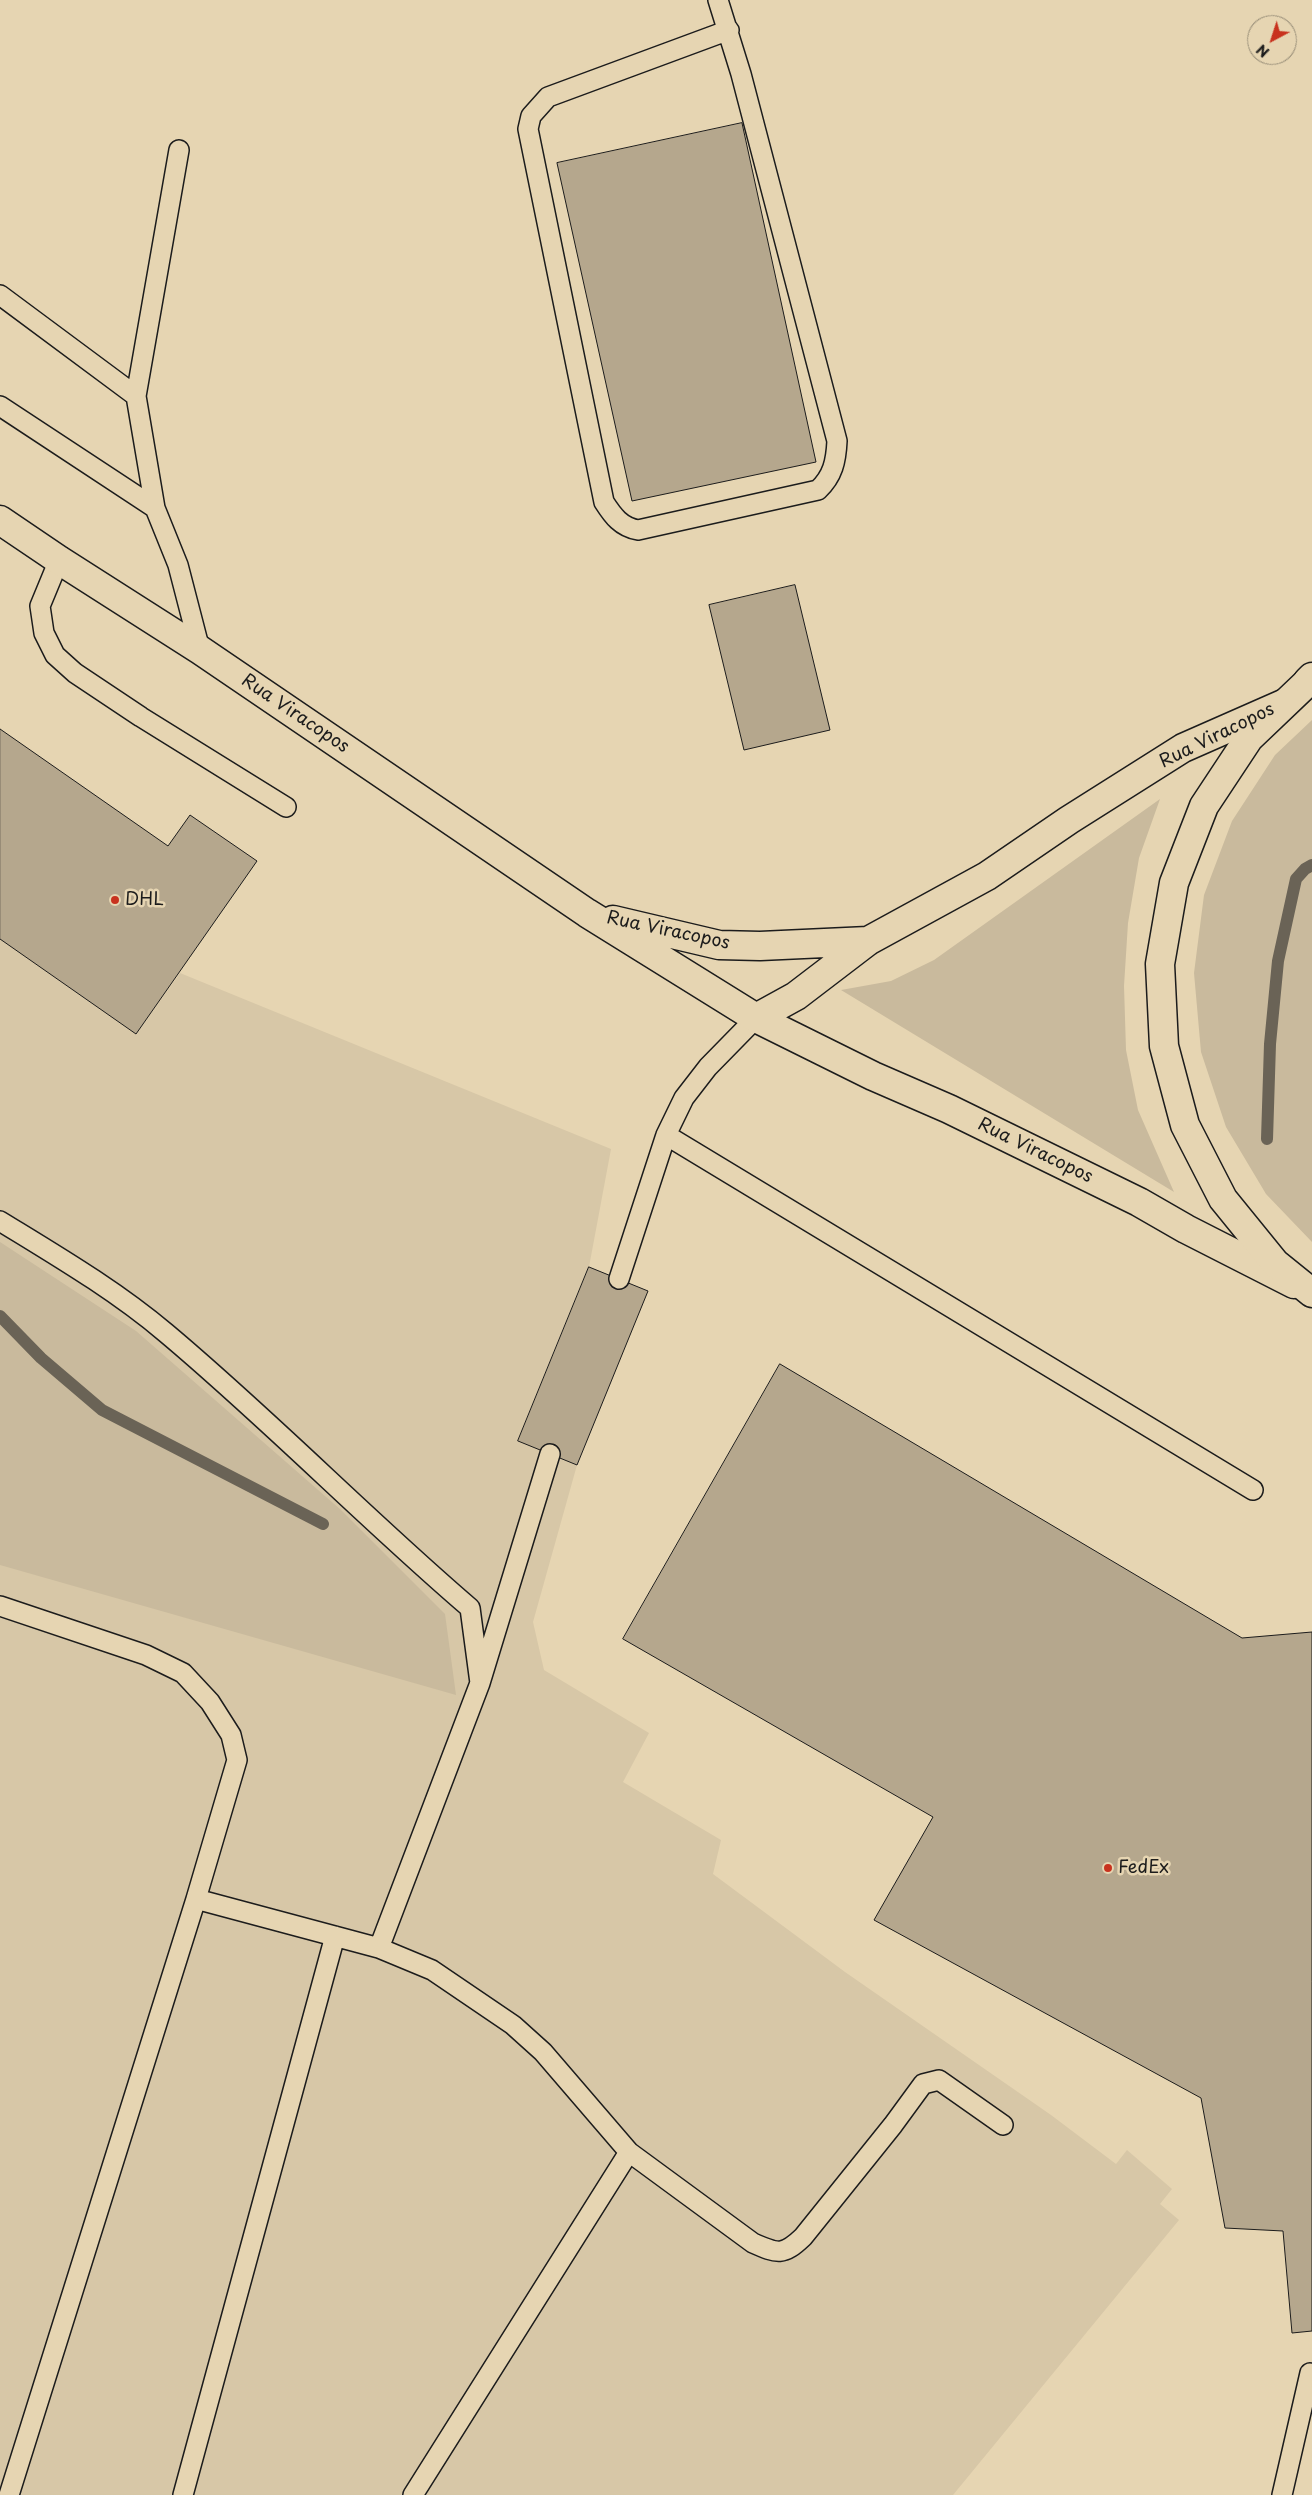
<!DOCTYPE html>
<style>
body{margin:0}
#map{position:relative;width:1312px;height:2495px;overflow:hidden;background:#e6d5b2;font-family:"Playpen Sans",sans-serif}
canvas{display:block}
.north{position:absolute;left:1247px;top:15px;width:50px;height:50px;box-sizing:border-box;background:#e6d5b2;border:1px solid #958b76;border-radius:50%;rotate:220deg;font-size:14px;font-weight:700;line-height:20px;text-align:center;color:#1c1c1c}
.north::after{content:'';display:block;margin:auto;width:18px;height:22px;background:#c8321e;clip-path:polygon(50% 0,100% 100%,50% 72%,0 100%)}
</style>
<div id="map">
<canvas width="1312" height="2495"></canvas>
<div class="north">N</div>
</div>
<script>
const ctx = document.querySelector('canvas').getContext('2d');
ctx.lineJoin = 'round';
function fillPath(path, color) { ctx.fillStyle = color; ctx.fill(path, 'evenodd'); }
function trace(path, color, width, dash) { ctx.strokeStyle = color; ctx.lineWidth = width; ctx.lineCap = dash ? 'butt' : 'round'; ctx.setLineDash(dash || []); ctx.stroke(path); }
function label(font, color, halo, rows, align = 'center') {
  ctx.font = font + ' "Playpen Sans",sans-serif'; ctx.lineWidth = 5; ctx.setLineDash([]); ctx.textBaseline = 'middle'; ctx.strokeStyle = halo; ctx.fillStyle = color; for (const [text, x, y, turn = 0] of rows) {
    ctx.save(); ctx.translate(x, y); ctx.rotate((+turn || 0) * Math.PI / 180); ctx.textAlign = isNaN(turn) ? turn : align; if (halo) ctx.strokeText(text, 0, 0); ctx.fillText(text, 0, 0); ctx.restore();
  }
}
const built = new Path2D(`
 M0,939L136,1034L180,973L611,1149L589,1267L648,1291L577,1465L533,1622L544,1670L649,1733L623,1782L721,1840L713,1874L845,1972L1051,2115L1116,2164L1127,2150L1172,2189L1160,2204L1179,2220L953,2495H0Z`);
const green = new Path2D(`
 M1312,720V1242L1266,1194L1226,1127L1201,1052L1194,973L1204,895L1232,821L1275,755Z
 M1160,799L1139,858L1128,923L1124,986L1126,1050L1138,1110L1174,1192L841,990L891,981L934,960Z
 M0,1242L136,1331L341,1510L445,1614L456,1695L0,1565Z`);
const stream = new Path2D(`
 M1267,1139L1270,1044L1278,961L1296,879L1305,869L1312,865
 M0,1316L41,1358L102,1410L323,1524`);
const building = new Path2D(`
 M742,123L816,462L632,501L557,163Z
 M795,585L830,730L744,750L709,605Z
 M0,729L168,846L190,815L257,861L136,1034L0,939Z
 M589,1267L648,1291L577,1465L518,1441Z
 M780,1364L1242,1638L1312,1632V2331L1292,2333L1283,2231L1225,2228L1201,2098L874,1920L933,1817L623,1639Z`);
const lane = new Path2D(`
 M718,0L741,74L837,441C836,461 833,476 818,490L638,530C621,527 613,516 604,502L528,129L531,116L548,97L729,30
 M0,295L136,396L155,508L178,565L200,650
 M136,396L179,150
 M0,406L155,508
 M59,560L40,606L44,633L55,655L75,673L141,717L286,807
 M666,1135L1253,1490
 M0,1221C57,1256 115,1290 166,1333C271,1421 366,1519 470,1608L480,1683
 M619,1279L666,1135L684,1098L708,1067L756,1018
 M0,1606L146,1655L183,1673L210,1702L231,1735L237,1760L196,1899L379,1948L432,1970L513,2025L543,2052L629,2152L753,2243C778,2254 783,2256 803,2237L893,2125L923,2084L939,2080L1003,2125
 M379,1948L480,1683L550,1454
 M9,2495L196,1899
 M183,2495L335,1936
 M413,2495L629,2152
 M1282,2495L1310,2373`);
const street = new Path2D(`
 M0,520L59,560L200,650L587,913L756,1018L873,1076L949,1109L1139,1202L1186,1229L1294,1284
 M613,920L719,945L760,946L868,941
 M756,1018L796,996L868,941L987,876L1069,820L1183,748L1283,704`);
const secondary = new Path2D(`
 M1312,678L1249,738L1204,806L1174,883L1160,964L1164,1046L1185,1125L1223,1199L1275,1263L1312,1293`);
const primary = new Path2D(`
 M1308,681L1312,677`);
const markers = [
 [115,900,5,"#c8321e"],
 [1108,1868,5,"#c8321e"]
];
const streetNames = [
 ["Rua Viracopos",295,714,34],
 ["Rua Viracopos",1217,736,-26],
 ["Rua Viracopos",668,931,12],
 ["Rua Viracopos",1035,1151,26]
];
const poiNames = [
 ["DHL",125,900],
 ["FedEx",1118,1868]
];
fillPath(built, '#d7c7a7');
fillPath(green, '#c9ba9d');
trace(stream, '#6a6356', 12);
fillPath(building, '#b5a78d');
trace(building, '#1c1c1c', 1);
trace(lane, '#1c1c1c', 22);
trace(street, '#1c1c1c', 31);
trace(secondary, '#1c1c1c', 31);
trace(primary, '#1c1c1c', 31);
trace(lane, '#e6d5b2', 19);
trace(street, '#e6d5b2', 28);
trace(secondary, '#e6d5b2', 28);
trace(primary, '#e6d5b2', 28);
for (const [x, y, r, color] of markers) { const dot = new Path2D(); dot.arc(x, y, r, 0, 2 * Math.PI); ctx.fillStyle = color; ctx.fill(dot); trace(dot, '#e6d5b2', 2); }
label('18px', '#1c1c1c', '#e6d5b2', streetNames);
label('18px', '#1c1c1c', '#e6d5b2', poiNames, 'left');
</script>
